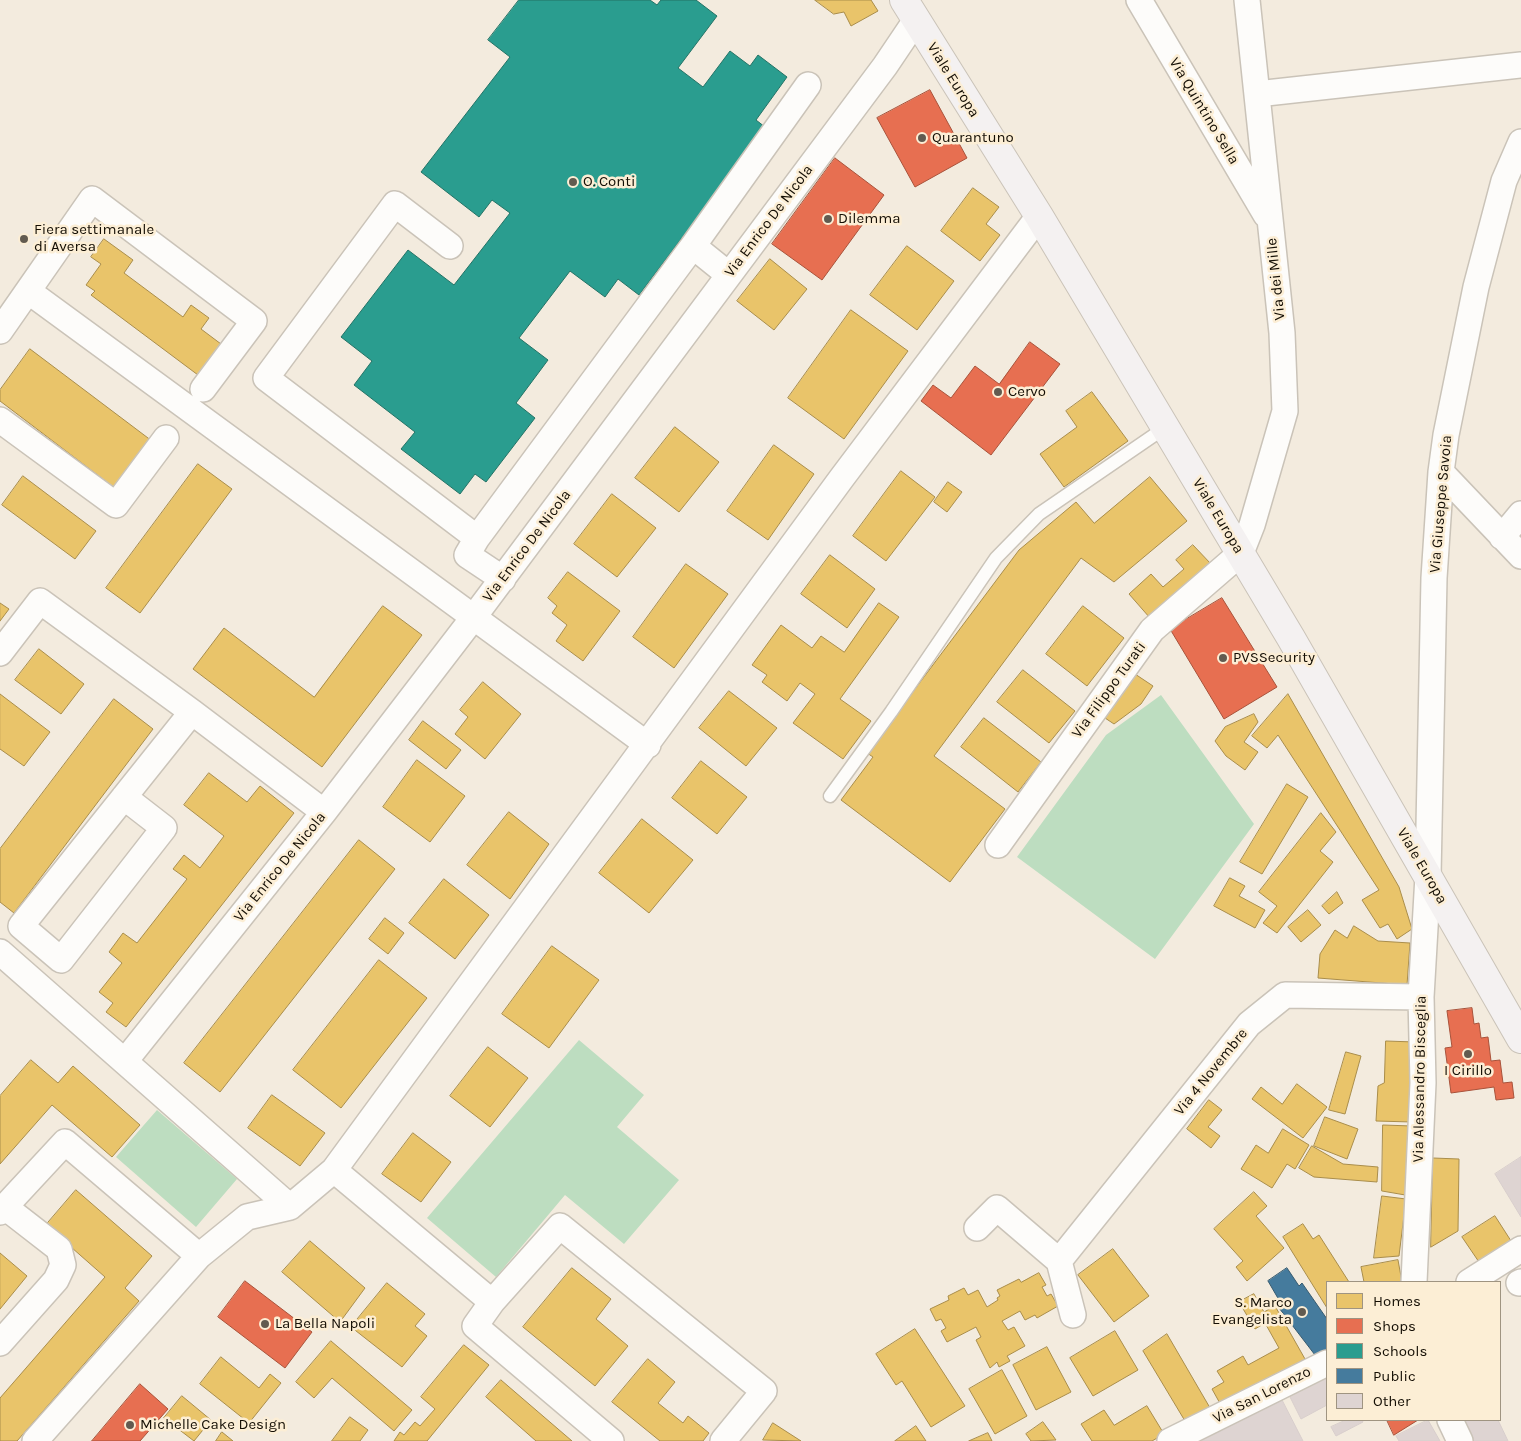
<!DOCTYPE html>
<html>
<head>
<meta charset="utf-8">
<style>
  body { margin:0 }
  #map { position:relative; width:1521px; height:1441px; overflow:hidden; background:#f3ebde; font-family:Karla,sans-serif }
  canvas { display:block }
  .legend { position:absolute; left:1326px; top:1281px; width:175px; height:140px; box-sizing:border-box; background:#fceed5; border:1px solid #9f9481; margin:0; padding:6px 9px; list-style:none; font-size:15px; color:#140e04 }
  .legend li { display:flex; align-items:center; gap:10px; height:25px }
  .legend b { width:25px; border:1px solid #9f9481 }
</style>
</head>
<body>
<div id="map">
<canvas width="1521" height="1441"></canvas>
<ul class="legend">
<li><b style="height:14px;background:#e9c46a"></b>Homes</li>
<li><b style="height:14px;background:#e76f51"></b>Shops</li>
<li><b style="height:14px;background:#2a9d8f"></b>Schools</li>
<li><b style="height:14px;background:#457b9d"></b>Public</li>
<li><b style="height:14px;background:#ded4d2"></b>Other</li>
</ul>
</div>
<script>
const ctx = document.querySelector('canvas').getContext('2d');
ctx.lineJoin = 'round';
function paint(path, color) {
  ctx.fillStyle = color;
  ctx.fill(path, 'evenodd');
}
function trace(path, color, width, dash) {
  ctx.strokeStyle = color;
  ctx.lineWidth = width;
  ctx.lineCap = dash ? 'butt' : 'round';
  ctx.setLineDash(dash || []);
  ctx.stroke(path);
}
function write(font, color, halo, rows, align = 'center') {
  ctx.font = font + ' Karla,sans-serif';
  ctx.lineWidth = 5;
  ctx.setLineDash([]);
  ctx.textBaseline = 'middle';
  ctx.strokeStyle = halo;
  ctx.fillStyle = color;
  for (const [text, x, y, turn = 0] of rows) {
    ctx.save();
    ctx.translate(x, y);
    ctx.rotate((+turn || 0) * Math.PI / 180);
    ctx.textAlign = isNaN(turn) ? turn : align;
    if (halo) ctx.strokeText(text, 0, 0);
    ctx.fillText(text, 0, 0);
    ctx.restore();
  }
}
paint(new Path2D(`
  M1161,695L1254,824L1155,959L1017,857L1106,735Z
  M579,1040L644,1095L617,1127L679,1180L624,1244L565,1195L496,1277L427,1218Z
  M157,1110L237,1179L196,1227L116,1157Z`), '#bdddc0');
const homes = new Path2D(`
  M815,0H871L878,11L851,26L844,12L834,14Z
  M973,188L999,207L986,224L1000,235L980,261L941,231Z
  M104,239L133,260L124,273L183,317L191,305L209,318L201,329L221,344L198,375L91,295L95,291L86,285L101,264L91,257Z
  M907,246L954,281L917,330L870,295Z
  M770,259L807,289L774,330L737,301Z
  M851,310L908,351L844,439L788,398Z
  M30,349L152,441L116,489L0,401V390Z
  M1092,392L1128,441L1064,487L1040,454L1077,427L1066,411Z
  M675,427L719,462L679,512L635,478Z
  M774,445L814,474L768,540L727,511Z
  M198,464L232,489L140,613L106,588Z
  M901,471L935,497L886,561L853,536Z
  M23,476L96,531L75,559L2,505Z
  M1150,477L1187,521L1114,582L1081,558L934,756L1005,809L950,882L841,800L873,757L867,753L1019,550L1076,502L1094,523Z
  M948,482L962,492L947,512L934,502Z
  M612,494L656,528L617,577L574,544Z
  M1193,545L1211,564L1150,618L1129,594L1151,574L1163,587L1184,569L1176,560Z
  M830,555L875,589L847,628L801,594Z
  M686,564L728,594L674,668L633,637Z
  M568,572L620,611L583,661L556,641L567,625L552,613L557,606L548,598Z
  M0,603L9,609L0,621Z
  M879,603L899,617L840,699L871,721L843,759L793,723L815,694L800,683L787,701L762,682L767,675L752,665L781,625L812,648L821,636L844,652Z
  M383,606L422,635L322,767L193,669L224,628L314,697Z
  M1083,606L1124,638L1087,686L1046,654Z
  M39,649L84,684L61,714L15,680Z
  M1023,670L1075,711L1049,743L997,702Z
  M1135,674L1153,686L1141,704L1114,724L1105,718Z
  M483,682L521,714L485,759L455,734L468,717L460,710Z
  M729,691L777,728L746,766L699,728Z
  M0,694L50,732L24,766L0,749Z
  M1288,694L1399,887L1412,929L1397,939L1388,924L1380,928L1362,900L1379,890L1278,735L1267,748L1252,736Z
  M114,699L153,729L14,913L0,902V849Z
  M1254,714L1258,722L1244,742L1258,752L1245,770L1226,756L1215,741L1225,727Z
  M984,718L1041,762L1018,792L961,747Z
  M423,721L461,750L446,769L409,740Z
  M417,760L465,796L430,842L383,807Z
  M701,761L747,797L717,834L672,798Z
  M209,773L247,802L260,786L294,813L126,1027L106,1012L113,1003L99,992L122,963L109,952L123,933L137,943L187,879L173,869L184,855L200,868L224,836L184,805Z
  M1287,784L1308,797L1262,874L1240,862Z
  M509,812L549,844L510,899L467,865Z
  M1321,813L1336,832L1320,851L1333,862L1277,933L1263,923L1277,906L1259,892Z
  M642,819L693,860L649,913L599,873Z
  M359,840L395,869L220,1092L184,1063Z
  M1230,878L1245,886L1239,896L1265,910L1255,928L1214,906Z
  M444,879L489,915L455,959L409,923Z
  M1337,892L1343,903L1329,914L1322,906Z
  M1308,910L1321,925L1301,942L1288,927Z
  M385,918L404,933L388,954L369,939Z
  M1354,926L1378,941L1410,943L1407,985L1318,978L1320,954L1335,930L1347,938Z
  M552,946L599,980L549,1048L502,1014Z
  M379,960L427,998L341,1108L293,1070Z
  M1386,1041L1415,1042L1412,1122L1376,1121L1378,1086L1384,1083Z
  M488,1047L528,1078L490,1127L450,1096Z
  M1346,1052L1361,1056L1345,1114L1329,1110Z
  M31,1060L58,1083L73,1066L140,1125L112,1157L52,1105L0,1164V1096Z
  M1297,1084L1327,1107L1303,1138L1252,1099L1261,1087L1282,1104Z
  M272,1095L325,1133L300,1166L248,1128Z
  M1209,1100L1222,1110L1208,1127L1220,1136L1211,1148L1187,1129Z
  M1325,1117L1358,1129L1347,1159L1314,1146Z
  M1383,1125L1412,1126L1411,1196L1382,1191Z
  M1283,1129L1309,1145L1295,1169L1287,1164L1272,1188L1241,1169L1256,1145L1268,1153Z
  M413,1133L451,1162L421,1202L382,1174Z
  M1312,1146L1343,1164L1378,1167L1377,1182L1314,1177L1299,1168Z
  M1433,1158L1459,1159L1458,1231L1431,1247Z
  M76,1190L152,1256L125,1288L139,1301L17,1441H0V1398L105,1277L46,1225Z
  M1254,1192L1267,1206L1256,1216L1284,1248L1247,1281L1236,1267L1243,1261L1214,1229Z
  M1382,1196L1406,1199L1399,1256L1374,1258Z
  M1495,1216L1513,1244L1481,1265L1462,1237Z
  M1303,1224L1313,1239L1319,1235L1349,1282H1327V1308L1283,1237Z
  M310,1241L365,1288L340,1322L282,1272Z
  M1113,1249L1149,1296L1114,1322L1078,1275Z
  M0,1253L27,1276L0,1309Z
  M1398,1260L1402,1282H1364L1361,1267Z
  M572,1268L611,1299L596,1319L628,1346L595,1386L523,1327Z
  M1039,1273L1046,1285L1042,1287L1047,1296L1051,1294L1058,1306L1037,1318L1035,1315L1025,1320L1020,1311L1002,1321L1008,1330L1014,1327L1025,1346L1007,1356L1010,1361L999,1367L997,1362L990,1368L976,1340L981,1337L976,1327L947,1342L941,1331L946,1328L941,1319L936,1321L930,1309L949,1300L948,1296L964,1288L968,1295L978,1290L987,1307L998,1300L997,1298L1000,1296L997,1290L1019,1279L1021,1282Z
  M387,1283L425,1314L415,1326L427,1336L402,1367L351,1327Z
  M1254,1294L1264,1312L1275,1306L1305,1359L1222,1407L1212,1389L1224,1382L1217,1371L1243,1356L1248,1365L1279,1348L1265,1323L1255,1329L1239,1302Z
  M915,1329L965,1406L931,1427L902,1381L896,1385L876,1354Z
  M1115,1331L1138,1370L1093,1396L1070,1358Z
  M1167,1334L1213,1413L1188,1426L1143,1351Z
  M331,1341L412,1410L394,1431L332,1378L314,1398L296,1382Z
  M464,1345L489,1365L427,1441H394L400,1432L404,1435L415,1422L420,1426L435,1409L421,1397Z
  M1047,1347L1071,1392L1036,1410L1013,1365Z
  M221,1357L259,1388L270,1374L281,1383L249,1423L200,1384Z
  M648,1359L675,1382L658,1403L683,1423L688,1416L709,1433L703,1441H660L612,1402Z
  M1002,1370L1027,1416L995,1434L969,1389Z
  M501,1380L572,1441H536L486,1397Z
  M182,1396L211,1420L194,1441L164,1418Z
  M1147,1406L1164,1434L1152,1441H1092L1081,1424L1104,1410L1114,1425Z
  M350,1417L368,1430L360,1441H332Z
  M1043,1422L1056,1440L1031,1441L1026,1434Z
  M773,1423L801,1441L763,1440Z
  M916,1426L926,1441H895Z
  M222,1432L233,1441H216Z
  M988,1433L992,1441H969Z`);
paint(homes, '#e9c46a');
trace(homes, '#a98d4b', 1);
const shops = new Path2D(`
  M930,90L967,158L915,187L877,118Z
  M835,158L884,195L822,280L772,244Z
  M1030,342L1060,364L991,455L921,401L933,385L951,398L975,366L999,384Z
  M1222,598L1277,687L1224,719L1170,629Z
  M1472,1008L1474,1024L1479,1023L1481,1038L1488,1037L1491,1061L1500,1060L1503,1083L1512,1082L1514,1098L1496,1100L1494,1087L1451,1093L1445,1048L1452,1047L1447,1011Z
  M245,1281L312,1332L285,1368L218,1317Z
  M140,1384L168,1409L140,1441H92Z
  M1387,1420H1418L1394,1435Z`);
paint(shops, '#e76f51');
trace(shops, '#a8523a', 1);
const schools = new Path2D(`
  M519,0H650L657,5L661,0H696L717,16L678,68L703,87L730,51L750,66L758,55L787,77L756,120L765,127L639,295L618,279L605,297L570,271L519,338L548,360L516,403L535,418L486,482L475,474L460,494L401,449L415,432L354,385L372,361L341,337L408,250L454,285L510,213L492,200L479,217L421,172L510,57L488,40Z`);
paint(schools, '#2a9d8f');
trace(schools, '#237265', 1);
const public = new Path2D(`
  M1287,1268L1299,1286L1302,1283L1327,1319V1349L1315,1355L1276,1304L1279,1300L1268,1281Z`);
paint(public, '#457b9d');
trace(public, '#365a6f', 1);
const building = new Path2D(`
  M1521,1157V1217L1495,1174Z
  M1327,1378V1405L1301,1419L1290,1397Z
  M1280,1396L1303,1441H1203L1201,1437Z
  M1346,1420H1362L1363,1422L1336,1436L1331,1427Z
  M1428,1420L1440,1441H1399L1396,1436Z
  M1464,1420H1498L1508,1441H1473Z`);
paint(building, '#ded4d2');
trace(building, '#d8cecc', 1);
const lane = new Path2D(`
  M830,796L891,712L996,558L1039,514L1166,427`);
const street = new Path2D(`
  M1139,0L1266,215
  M1257,94L1521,65
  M450,246L395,204L266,378L477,538L693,246L729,275
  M693,246L808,85
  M28,291L648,745
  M0,331L92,199L254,321L203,389
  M0,420L116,505L166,438
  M1441,472L1521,556
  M1502,537L1521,514
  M477,538L467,555L503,579
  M0,653L40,601L192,712L324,812
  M124,797L164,828L61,960L21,926L192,712
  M998,845L1152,630L1241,553L1252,525L1285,411L1282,333L1247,0
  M0,952L290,1207
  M125,1061L324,812L473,618L885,66L916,20
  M334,1170L492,1302
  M0,1212L65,1142L199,1256
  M977,1228L997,1208L1059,1261L1073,1315
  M1059,1261L1249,1024L1285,995L1421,997
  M1414,1282L1423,1083L1421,997L1428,876L1434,578L1441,472L1446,435L1476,287L1504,181L1521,142
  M1469,1282L1521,1249
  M1519,1283L1521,1282
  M0,1343L56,1280L63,1265L59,1249L5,1207
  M1450,1420L1460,1441
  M35,1441L199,1256L247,1217L290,1207L334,1170L841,479L1039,216
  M611,1441L475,1326L492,1302L560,1226L764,1391L723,1441
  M1170,1441L1327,1363`);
const secondary = new Path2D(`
  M904,0L1039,216L1291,638L1521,1039`);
trace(lane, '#cac3b8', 15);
trace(street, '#cac3b8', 28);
trace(secondary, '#cac3b8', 30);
trace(lane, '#fdfcfa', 12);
trace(street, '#fdfcfa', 25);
trace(secondary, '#f4f1f1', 28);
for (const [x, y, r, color] of [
  [922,138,5,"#625b50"],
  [573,182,5,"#625b50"],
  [828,219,5,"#625b50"],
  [24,239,5,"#625b50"],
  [998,392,5,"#625b50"],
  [1223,658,5,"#625b50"],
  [1468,1054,5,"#625b50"],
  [1302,1312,5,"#625b50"],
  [265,1324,5,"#625b50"],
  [130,1425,5,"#625b50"]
]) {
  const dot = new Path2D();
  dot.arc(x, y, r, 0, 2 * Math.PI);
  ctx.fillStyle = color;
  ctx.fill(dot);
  trace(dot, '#fceed5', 2);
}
write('15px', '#140e04', '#fceed5', [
  ["Viale Europa",953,80,58],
  ["Via Quintino Sella",1204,111,59],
  ["Via Enrico De Nicola",769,221,-53],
  ["Via dei Mille",1276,279,-96],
  ["Via Giuseppe Savoia",1441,504,-85],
  ["Viale Europa",1218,516,59],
  ["Via Enrico De Nicola",527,546,-53],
  ["Via Filippo Turati",1109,690,-54],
  ["Viale Europa",1422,866,60],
  ["Via Enrico De Nicola",280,867,-51],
  ["Via 4 Novembre",1211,1072,-51],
  ["Via Alessandro Bisceglia",1420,1079,-89],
  ["Via San Lorenzo",1262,1395,-27]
]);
write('15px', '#140e04', '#fceed5', [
  ["Quarantuno",932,138],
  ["O. Conti",583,182],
  ["Dilemma",838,219],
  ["Fiera settimanale",34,230],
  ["di Aversa",34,247],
  ["Cervo",1008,392],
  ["PVSSecurity",1233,658],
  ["I Cirillo",1468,1071,"center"],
  ["S. Marco",1292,1303,"right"],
  ["Evangelista",1292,1320,"right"],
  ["La Bella Napoli",275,1324],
  ["Michelle Cake Design",140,1425]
], 'left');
</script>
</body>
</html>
